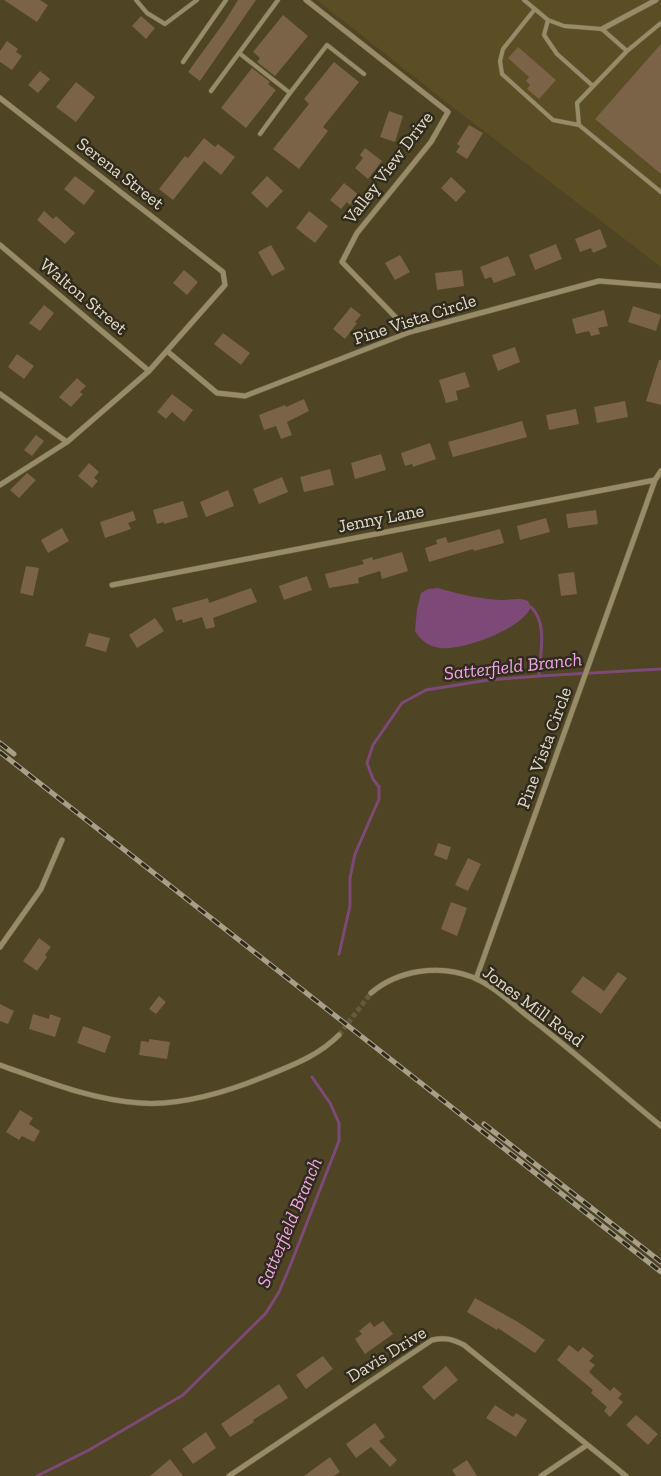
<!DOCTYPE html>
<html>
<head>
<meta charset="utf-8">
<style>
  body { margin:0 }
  canvas { display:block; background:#4f4423 }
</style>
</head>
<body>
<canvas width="661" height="1476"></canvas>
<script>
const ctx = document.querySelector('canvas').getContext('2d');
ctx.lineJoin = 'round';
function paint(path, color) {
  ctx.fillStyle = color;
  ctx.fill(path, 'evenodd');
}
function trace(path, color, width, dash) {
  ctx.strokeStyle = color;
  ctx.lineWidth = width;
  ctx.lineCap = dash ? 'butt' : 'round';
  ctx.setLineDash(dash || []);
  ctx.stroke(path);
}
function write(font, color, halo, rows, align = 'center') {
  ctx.font = font + ' "Zilla Slab",serif';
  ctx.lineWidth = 5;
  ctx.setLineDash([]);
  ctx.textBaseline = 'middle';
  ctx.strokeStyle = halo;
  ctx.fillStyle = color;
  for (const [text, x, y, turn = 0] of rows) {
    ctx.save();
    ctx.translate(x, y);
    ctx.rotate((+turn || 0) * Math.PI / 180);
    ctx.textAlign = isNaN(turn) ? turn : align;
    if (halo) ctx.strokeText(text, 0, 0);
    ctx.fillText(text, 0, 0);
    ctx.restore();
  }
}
paint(new Path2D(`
  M317,0H661V267L455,109Z`), '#5b4d24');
paint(new Path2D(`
  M438,588C458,594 480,599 501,600C511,600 519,597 528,601L531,607C522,629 462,651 440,648C428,646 421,641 415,631L417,609L421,593L428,589Z`), '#7d4977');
trace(new Path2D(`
  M531,607C548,623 540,654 539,676
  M339,954L350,906V878L355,854L379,799V787L373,779L367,763L373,745L402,703L426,690L488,680L539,676L661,669
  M37,1476L89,1450L183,1395L266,1313L279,1292L290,1266L339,1141V1123L330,1103L312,1077`), '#7d4977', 3);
paint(new Path2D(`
  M4,0H40L48,5L37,22Z
  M238,0H256L200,81L188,72L225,21Z
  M283,15L308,36L275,76L257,62L260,58L253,52Z
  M141,16L155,28L146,39L132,26Z
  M7,41L18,49L16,52L22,56L12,70L0,62V51Z
  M661,44V174L595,119Z
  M518,47L556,80L539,99L527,89L530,85L526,81L529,77L508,58Z
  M334,62L359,82L323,127L328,131L299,169L273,149L309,104L304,99Z
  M252,68L270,82L268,84L276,90L246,128L221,108Z
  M40,71L50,79L38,93L28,85Z
  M76,82L95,97L76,122L56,107Z
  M389,111L403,116L395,142L380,137Z
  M469,125L483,133L467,159L456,152L460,146L457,144Z
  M204,138L215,147L218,144L235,157L221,175L204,161L173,200L159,189L185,156L188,158Z
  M365,148L382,161L368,179L355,168L363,158L360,155Z
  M75,176L95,191L84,205L64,189Z
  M267,176L283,191L267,208L251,193Z
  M451,177L466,191L456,202L441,188Z
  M344,183L359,195L350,205L347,202L341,209L330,200Z
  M44,211L53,219L56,216L75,233L65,244L37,220Z
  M309,211L328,226L315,243L296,228Z
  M600,229L607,247L593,253L591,248L580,252L575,239Z
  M556,244L562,259L535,270L529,255Z
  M271,245L285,269L272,276L258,252Z
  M400,255L410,272L395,280L385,263Z
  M508,256L516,275L494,283L491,277L485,279L480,267Z
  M184,270L198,282L187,295L173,283Z
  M462,270L464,286L437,290L435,273Z
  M44,305L54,313L40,331L29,323Z
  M633,306L661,315L656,331L628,322Z
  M351,307L361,315L355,322L357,323L345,339L333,329Z
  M604,310L608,326L598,328L600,334L591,336L589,331L576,334L572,319Z
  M223,333L250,353L241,365L214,344Z
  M515,347L520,362L498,371L492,355Z
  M17,354L34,366L24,379L8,367Z
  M659,360H661V405L646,401Z
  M465,372L470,387L456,391L458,400L446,403L439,380Z
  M77,378L86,386L80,392L83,394L71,407L59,397Z
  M172,394L193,410L184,422L172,412L166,419L157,412Z
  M304,399L309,411L287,422L292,435L281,439L276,426L264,430L259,415L285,405L286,407Z
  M625,401L628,417L597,423L594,407Z
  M576,409L579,424L549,430L546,415Z
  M522,421L527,437L453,457L448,442Z
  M36,435L44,441L32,456L24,450Z
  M430,443L436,459L413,467L412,464L405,466L401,453Z
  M381,454L386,470L355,479L351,463Z
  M89,463L99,472L94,478L98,481L92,488L78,476Z
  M330,469L334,485L304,492L300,477Z
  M27,473L36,480L19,498L10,490Z
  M282,477L288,492L259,504L253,489Z
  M228,490L234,506L206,517L200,502Z
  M183,501L188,517L164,524V522L157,524L153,510Z
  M596,510L598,524L568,528L566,514Z
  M133,511L136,520L128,523L131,529L105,538L100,522Z
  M546,518L550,532L520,540L517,526Z
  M62,528L69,541L48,553L41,540Z
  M500,529L504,543L474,551L473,549L429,562L425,548L437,544L436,540L446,537L448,543Z
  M402,552L408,571L382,579L380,571L358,578L359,583L329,588L325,574L364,564L362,560L372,557L373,560Z
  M26,566L39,568L33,596L20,593Z
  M574,572L577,594L561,596L558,574Z
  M307,576L312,590L284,600L279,586Z
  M251,588L257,602L213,618L215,627L206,629L202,617L183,623L182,619L176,621L172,608L208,598L209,603Z
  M155,618L164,631L137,648L129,635Z
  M89,633L110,638L106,652L85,646Z
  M438,843L451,847L447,860L434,855Z
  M468,858L481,864L468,891L455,885Z
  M451,902L467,908L457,936L441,929Z
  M39,938L51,947L45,955L47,957L37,971L23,961Z
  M618,972L627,978L601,1014L571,992L583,976L604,991Z
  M159,996L166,1002L156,1014L149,1009Z
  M0,1004L14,1011L8,1024L0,1021Z
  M33,1014L49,1019L50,1014L61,1018L55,1037L29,1029Z
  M83,1026L111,1036L105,1053L77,1043Z
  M149,1039L170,1042L167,1059L139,1055L141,1041L149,1042Z
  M20,1110L33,1118L29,1124L40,1131L34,1142L22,1136L19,1140L6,1132Z
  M475,1298L518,1322L545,1340L535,1353L498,1328L497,1330L467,1312Z
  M383,1321L393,1334L365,1354L355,1339L362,1334L359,1331L370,1322L374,1327Z
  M569,1345L578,1352L583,1347L594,1356L589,1361L595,1365L589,1372L610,1391L614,1387L622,1394L618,1398L623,1402L610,1417L604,1411L607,1407L591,1393L593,1390L557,1360Z
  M323,1356L333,1369L306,1389L296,1375Z
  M446,1366L458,1380L434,1400L422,1387Z
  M279,1384L288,1398L253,1420L254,1422L230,1437L221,1424Z
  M495,1405L513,1417L516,1413L527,1420L516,1437L486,1418Z
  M636,1415L658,1434L648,1445L626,1425Z
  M375,1423L385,1437L379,1441L397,1460L390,1467L371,1447L356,1458L346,1444Z
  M206,1432L216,1448L193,1464L182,1449Z
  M330,1457L340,1472L334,1476H304Z
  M170,1459L183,1476H150Z
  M467,1460L477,1476H456L452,1470Z`), '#7a6347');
trace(new Path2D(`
  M339,1035L371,993`), '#655a3c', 5, [5, 2.5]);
const service = new Path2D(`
  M136,0L147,13L165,24L197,0
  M524,0L548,20L564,26L602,29L627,51L577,103L579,125L661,192
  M535,9L503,49L500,61L502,74L553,120L579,125
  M548,20L544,35L557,54L593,86
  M627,51L661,23
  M239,53L290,93L327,45L364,74
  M183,62L226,0
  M211,91L278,0
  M260,134L290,93`);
const minor = new Path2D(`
  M306,0L448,112L431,142L357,233L342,262L410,332
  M602,29L656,0
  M0,98L223,272L225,285L149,371L67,442L0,485
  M0,245L149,371
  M167,351L217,393L245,396L410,332L599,281L661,286
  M0,394L67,442
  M112,585L655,480
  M0,947L41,889L62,840
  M476,979L655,480L661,471
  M371,993C398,970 439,964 472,977C492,985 509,1001 525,1014C572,1050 616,1089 661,1126
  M0,1065C45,1081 92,1100 140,1103C182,1106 227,1092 266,1076C293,1065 318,1056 339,1035
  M229,1476L432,1340C445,1337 452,1339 464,1345L626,1476
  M541,1476L587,1445`);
trace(service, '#6c6245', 5);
trace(minor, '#6c6245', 6);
trace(service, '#978b68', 4);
trace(minor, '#978b68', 5);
const rail = new Path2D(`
  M0,743L14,754
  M0,752L661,1272
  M484,1124L661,1262`);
trace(rail, '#a89f88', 5);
trace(rail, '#302b1c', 3, [9]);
write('18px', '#e0d9c7', '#302b1c', [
  ["Valley View Drive",389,168,-53],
  ["Serena Street",120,174,38],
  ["Walton Street",83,297,40],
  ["Pine Vista Circle",415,320,-18],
  ["Jenny Lane",381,519,-11],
  ["Pine Vista Circle",545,748,-70],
  ["Jones Mill Road",533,1007,37],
  ["Davis Drive",387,1355,-32]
]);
write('italic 19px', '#f1a4e7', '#302b1c', [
  ["Satterfield Branch",513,667,-6],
  ["Satterfield Branch",290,1223,-67]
]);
</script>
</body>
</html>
